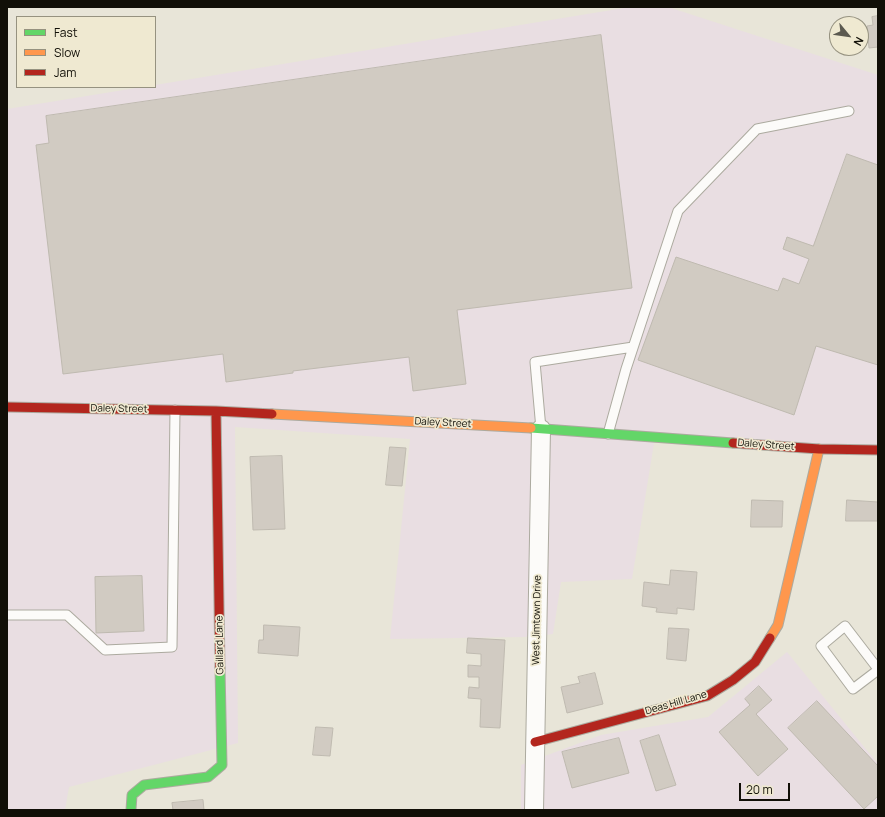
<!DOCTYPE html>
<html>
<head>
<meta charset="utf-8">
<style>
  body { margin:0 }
  #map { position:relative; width:885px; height:817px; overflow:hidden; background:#e8e5d8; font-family:Manrope,sans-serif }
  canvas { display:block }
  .frame { position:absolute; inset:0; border:8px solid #110f07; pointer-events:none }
  .legend { position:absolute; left:16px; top:16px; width:140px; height:72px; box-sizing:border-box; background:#efe9d1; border:1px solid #969280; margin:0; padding:5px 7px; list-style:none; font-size:12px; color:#110f07 }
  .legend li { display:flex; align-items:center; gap:8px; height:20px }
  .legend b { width:20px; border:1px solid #969280 }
  .north { position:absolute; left:829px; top:16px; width:40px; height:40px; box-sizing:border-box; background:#efe9d1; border:1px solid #969280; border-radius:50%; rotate:119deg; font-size:11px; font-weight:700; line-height:16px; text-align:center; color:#110f07 }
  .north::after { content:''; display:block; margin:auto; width:14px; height:18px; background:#5c5a50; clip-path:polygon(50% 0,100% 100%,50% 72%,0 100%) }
  .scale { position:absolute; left:739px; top:783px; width:51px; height:18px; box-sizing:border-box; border:2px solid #110f07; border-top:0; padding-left:5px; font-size:12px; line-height:14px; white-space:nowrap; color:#110f07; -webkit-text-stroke:3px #efe9d1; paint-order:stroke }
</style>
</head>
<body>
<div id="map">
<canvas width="885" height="817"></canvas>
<div class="frame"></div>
<ul class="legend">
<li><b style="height:5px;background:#63d668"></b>Fast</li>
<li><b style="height:5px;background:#ff974d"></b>Slow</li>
<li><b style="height:5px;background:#b3261e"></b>Jam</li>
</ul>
<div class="north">N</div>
<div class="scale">20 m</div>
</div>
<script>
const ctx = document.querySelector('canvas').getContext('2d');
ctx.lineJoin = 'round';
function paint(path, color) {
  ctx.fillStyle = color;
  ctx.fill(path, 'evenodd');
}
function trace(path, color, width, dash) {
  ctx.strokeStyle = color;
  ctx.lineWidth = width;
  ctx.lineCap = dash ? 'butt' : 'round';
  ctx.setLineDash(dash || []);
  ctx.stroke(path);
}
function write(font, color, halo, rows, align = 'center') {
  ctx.font = font + ' Manrope,sans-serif';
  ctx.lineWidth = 3.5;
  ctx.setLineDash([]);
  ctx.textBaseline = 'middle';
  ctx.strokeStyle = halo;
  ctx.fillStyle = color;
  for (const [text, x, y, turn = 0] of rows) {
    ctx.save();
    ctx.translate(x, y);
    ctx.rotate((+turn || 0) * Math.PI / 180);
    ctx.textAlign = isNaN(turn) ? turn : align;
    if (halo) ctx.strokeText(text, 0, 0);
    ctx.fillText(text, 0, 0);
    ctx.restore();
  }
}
paint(new Path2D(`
  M630,7H668L878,75V448L655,437L632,579L561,582L553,634L524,637L390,639L410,439L235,427L238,743L69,787L65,810H7V109L142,87H155V85Z
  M787,652L878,764V810H521V765L601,735L708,717Z`), '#e9dee2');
const building = new Path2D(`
  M878,16V47L869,48L867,26L873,25L872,17Z
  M601,35L632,288L457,310L466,384L413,391L409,357L293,371V373L226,382L223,354L63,374L36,145L49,143L46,116Z
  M847,154L878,165V365L816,346L794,415L638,360L676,257L778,291L783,278L799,284L809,259L783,249L787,237L813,246Z
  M390,447L406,448L402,486L386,485Z
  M282,456L285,529L253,530L250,457Z
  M752,500L783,501L782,527H751Z
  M847,500L878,502V521H846Z
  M671,570L697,572L694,610L677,608V614L656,612L657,608L642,606L644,582L669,585Z
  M142,576L144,631L96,633L95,577Z
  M264,625L300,627L298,656L258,653L259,640H263Z
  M669,628L689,629L686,661L667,659Z
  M468,638L505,640L500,728L480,727L481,699L468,698L469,687L479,688V677H468V665L481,666V654L467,653Z
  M595,673L603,704L567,713L561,687L580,683L578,677Z
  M759,686L772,700L756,714L788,749L758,776L719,732L750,705L745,699Z
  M817,701L878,766V796L864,809L788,728Z
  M316,727L333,728L330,756L313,755Z
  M659,735L676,785L656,791L640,741Z
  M619,738L629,773L572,788L562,752Z
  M203,800L204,810H173L172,803Z`);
paint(building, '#d1cbc2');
trace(building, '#bfbab0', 1);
const lane = new Path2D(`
  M541,429L535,362L633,347
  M608,434L626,369L678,211L757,129L849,111
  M7,615H67L105,650L172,647L175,410
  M878,669L845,626L821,646L853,689L878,670`);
const street = new Path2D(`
  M534,810L541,429`);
const fast = new Path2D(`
  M531,428L733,443
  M131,810L132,795L144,785L208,777L222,765L220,668`);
const slow = new Path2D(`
  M272,414L531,428
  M770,638L778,625L819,449`);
const jam = new Path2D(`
  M7,407L216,411L272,414
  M216,411L220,668
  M733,443L819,449L878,450
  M535,742L707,696L733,680L755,662L770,638`);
trace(lane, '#acaa9f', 11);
trace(street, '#acaa9f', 20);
trace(fast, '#acaa9f', 11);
trace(slow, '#acaa9f', 11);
trace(jam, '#acaa9f', 11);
trace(lane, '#fcfbf9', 9);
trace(street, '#fcfbf9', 18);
trace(fast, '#63d668', 9);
trace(slow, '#ff974d', 9);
trace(jam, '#b3261e', 9);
write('10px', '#110f07', '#efe9d1', [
  ["Daley Street",119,409,1],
  ["Daley Street",443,423,3],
  ["Daley Street",766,445,4],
  ["West Jimtown Drive",537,620,-89],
  ["Gaillard Lane",220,645,-91],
  ["Deas Hill Lane",676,703,-16]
]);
</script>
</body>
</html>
